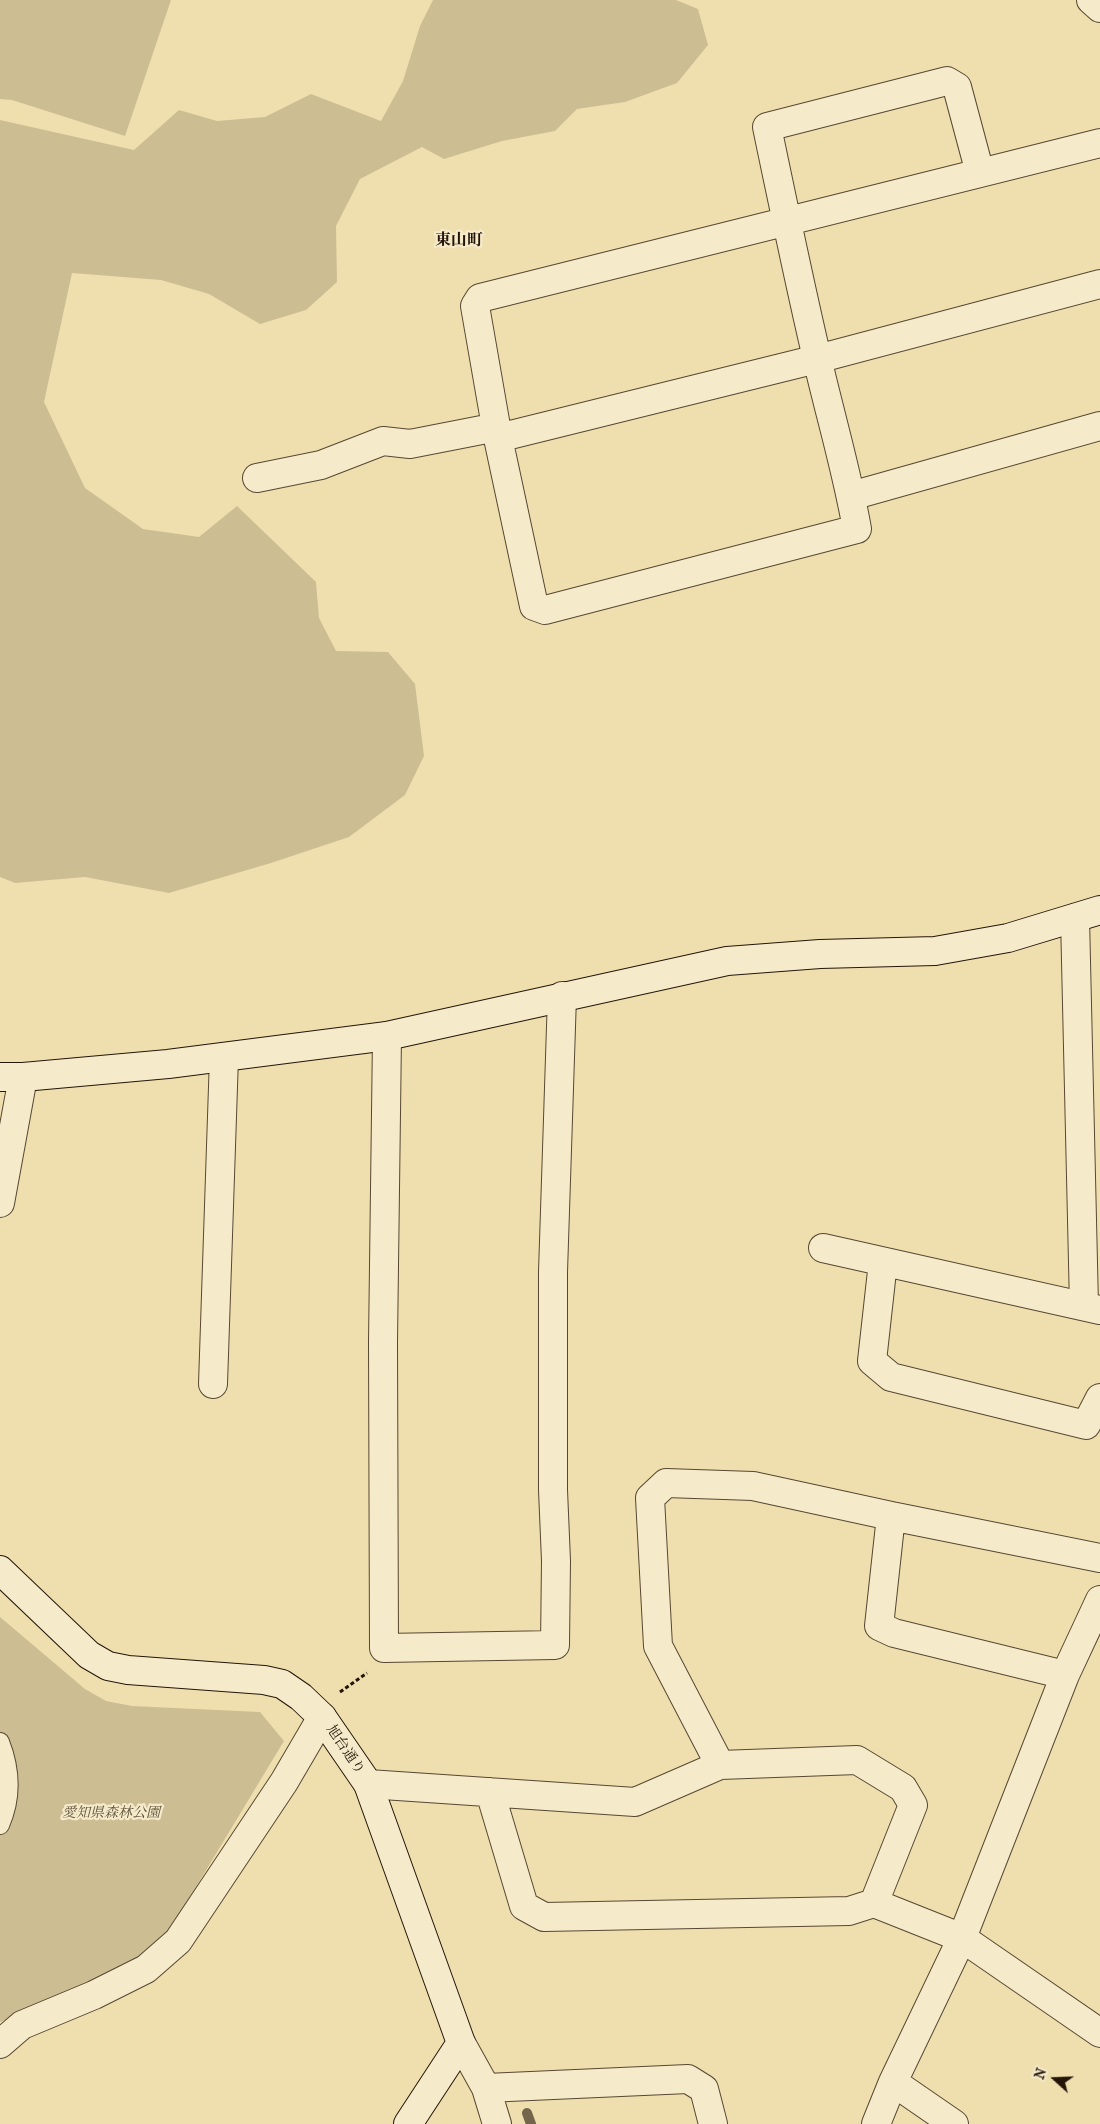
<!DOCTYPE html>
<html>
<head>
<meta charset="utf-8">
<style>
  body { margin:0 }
  #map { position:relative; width:1100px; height:2124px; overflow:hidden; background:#f0dfae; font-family:"IM FELL French Canon",serif }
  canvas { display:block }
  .north { position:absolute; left:1030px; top:2054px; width:50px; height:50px; -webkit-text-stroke:4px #f5eaca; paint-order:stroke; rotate:290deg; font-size:14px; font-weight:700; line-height:20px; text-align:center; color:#231609 }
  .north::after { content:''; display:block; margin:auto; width:18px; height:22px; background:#231609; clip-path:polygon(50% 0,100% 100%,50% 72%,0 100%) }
</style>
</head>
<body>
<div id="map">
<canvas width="1100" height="2124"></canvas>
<div class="north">N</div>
</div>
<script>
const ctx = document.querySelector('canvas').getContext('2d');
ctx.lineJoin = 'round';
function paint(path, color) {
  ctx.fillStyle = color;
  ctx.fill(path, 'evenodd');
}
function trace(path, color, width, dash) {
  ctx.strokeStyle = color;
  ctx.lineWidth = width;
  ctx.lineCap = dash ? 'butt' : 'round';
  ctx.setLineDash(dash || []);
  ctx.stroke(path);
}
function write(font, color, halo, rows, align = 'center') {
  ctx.font = font + ' "IM FELL French Canon","Noto Serif JP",serif';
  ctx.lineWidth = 4.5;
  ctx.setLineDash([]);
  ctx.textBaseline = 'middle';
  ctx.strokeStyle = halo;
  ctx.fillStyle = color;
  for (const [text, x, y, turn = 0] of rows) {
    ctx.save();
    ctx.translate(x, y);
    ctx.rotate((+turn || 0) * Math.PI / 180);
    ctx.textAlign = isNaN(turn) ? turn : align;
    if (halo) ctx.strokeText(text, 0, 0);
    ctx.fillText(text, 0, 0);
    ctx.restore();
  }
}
paint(new Path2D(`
  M0,0H171L125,136L12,100L0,99Z
  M433,0H676L698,9L708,45L677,83L625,102L577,109L555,131L502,141L444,159L422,147L360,179L336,226L337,282L306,310L260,324L209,294L161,280L72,273L44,402L85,488L143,529L199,537L237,506L316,582L319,618L336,651L388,652L415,684L424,756L405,795L349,837L271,863L169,893L85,877L15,883L0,877V120L134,150L179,110L217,121L265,117L311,94L381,121L403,81L420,26Z
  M0,1617L85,1689L106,1701L132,1706L260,1712L284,1741L144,1973L0,2022Z`), '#cdbd92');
trace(new Path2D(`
  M527,2113L531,2124`), '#74664a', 10);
const lane = new Path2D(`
  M0,1742C11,1770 12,1798 0,1825`);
const street = new Path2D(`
  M1091,0L1100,8
  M980,173L957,87L947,81L767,127C783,204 799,281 817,358C830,415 847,471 857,529L545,610L534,606L498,438L475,306L480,298L1100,143
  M498,438L817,359L1100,284
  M257,478L321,465L383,441L410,444L497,427
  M851,496L1100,426
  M1075,918L1084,1306
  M387,1036L383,1342L384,1648L555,1645L556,1561L553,1490V1272L562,996
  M0,1203L23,1077
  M823,1248L1100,1310
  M883,1262L872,1361L891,1377L1086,1425L1100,1398
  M213,1384L224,1057
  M891,1516L879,1626L894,1633L1065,1675
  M720,1765L658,1646L650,1498L666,1483L753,1486L891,1516L1100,1558
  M368,1784L635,1802L720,1765L857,1760L903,1788L913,1805L874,1903L849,1911L544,1917L524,1906L490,1792
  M874,1903L962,1938L1100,2033
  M461,2043L486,2088L497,2124
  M0,2044L22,2025L94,1995L146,1969L178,1941L284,1782L322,1717
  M893,2082L954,2124
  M486,2088L688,2079L704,2089L713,2124
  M876,2124L893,2082L962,1938L1065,1675L1100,1600`);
const secondary = new Path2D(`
  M0,1077H23L168,1064L387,1036L727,961L820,954L935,951L1008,938L1100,910
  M0,1570L89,1655L108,1666L128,1670L264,1680L282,1684L301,1697L322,1717L368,1784L461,2043L408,2124`);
trace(lane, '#564832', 20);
trace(street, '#564832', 30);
trace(secondary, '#231609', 30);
trace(new Path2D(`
  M340,1692L367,1673`), '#231609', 3, [4, 2.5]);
trace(lane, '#f5eaca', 18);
trace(street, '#f5eaca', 28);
trace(secondary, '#f5eaca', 28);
write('14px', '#231609', '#f5eaca', [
  ["旭台通り",345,1750,56]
]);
write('italic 14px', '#5e5039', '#f5eaca', [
  ["愛知県森林公園",111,1814]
]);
write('bold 16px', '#231609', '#f5eaca', [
  ["東山町",459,241]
]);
</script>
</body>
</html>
